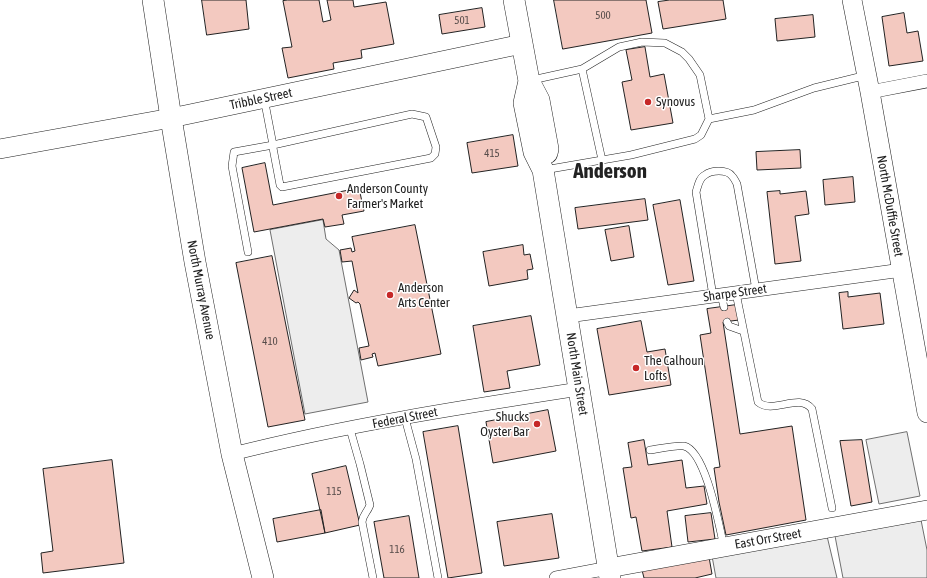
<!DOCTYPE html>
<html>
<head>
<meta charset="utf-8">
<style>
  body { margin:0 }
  canvas { display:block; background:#fff }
</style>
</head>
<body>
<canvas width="927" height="578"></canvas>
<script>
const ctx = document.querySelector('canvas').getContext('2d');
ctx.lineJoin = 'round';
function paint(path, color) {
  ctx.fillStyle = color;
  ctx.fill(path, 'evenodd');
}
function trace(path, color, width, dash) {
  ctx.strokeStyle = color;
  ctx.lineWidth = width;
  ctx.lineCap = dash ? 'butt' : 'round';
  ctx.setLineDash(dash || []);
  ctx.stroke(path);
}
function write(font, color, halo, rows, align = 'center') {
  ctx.font = font + ' "Asap Condensed",sans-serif';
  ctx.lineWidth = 3;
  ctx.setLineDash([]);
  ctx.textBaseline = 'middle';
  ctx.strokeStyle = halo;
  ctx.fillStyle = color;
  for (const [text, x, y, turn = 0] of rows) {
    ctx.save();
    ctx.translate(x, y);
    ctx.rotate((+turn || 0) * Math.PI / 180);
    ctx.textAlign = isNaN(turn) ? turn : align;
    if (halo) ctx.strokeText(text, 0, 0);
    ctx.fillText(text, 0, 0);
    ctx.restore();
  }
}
const parking = new Path2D(`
  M323,220L326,239L339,250L368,402L305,414L270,230Z
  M907,432L920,496L879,504L866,440Z
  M921,520L927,550V578H843L835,536Z
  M827,536L837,578H716L712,556Z`);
paint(parking, '#ededed');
trace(parking, '#6f6f6f', 1);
const building = new Path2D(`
  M202,0H246L249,29L207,35Z
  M288,0H319L323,22L331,20L327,0H353L354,7L386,2L394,44L361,50L362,58L333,63L334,69L288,78L282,48L292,47L283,1Z
  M554,0H646L652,33L563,49Z
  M670,0H723L726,19L663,29L658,2Z
  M482,8L485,27L442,34L439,15Z
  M904,13L907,33L918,31L923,61L889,66L882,17Z
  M813,15L815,37L777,41L775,19Z
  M645,47L650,77L664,74L673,123L631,130L622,82L632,80L626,50Z
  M513,135L518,166L472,173L467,143Z
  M800,150L801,168L757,170L756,152Z
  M265,163L273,205L359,188L364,211L342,215L344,224L325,227L323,219L254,232L242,168Z
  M853,177L855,202L825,205L823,180Z
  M780,191V194L806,191L809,214L795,216L801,261L775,264L767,192Z
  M645,199L648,220L578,229L575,208Z
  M680,200L694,281L668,285L653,205Z
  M415,225L441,354L378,366L375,353L372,354L373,357L361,360L359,348L369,346L360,304L358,302L356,303L349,298L354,290L358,293L352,261L342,262L340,250L351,248L352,252L355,251L352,237Z
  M629,226L634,257L611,261L605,230Z
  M523,245L524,255L530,254L533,269L527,270L528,279L489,286L483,252Z
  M272,256L305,420L268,427L236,263Z
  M848,292V297L880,293L884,324L843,329L839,293Z
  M736,305L739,320L723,322L740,434L792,426L806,520L726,535L719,502L714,468L720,467L700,335L711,333L707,309Z
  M531,316L540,365L507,371L510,388L484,392L473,326Z
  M641,321L647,352L665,349L671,385L609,395L597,329Z
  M548,410L556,451L493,463L486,422Z
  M458,426L482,573L448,578L423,432Z
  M644,440L648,465L682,460L686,488L704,486L707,504L667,511L672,547L642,551L636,517L631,518L623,468L632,467L628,443Z
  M862,440L872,502L851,506L840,441Z
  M112,460L124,563L43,573L41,553L53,551L43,469Z
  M346,466L360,525L325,533L312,474Z
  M321,510L325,533L277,542L273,519Z
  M711,513L715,539L688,542L685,516Z
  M552,514L559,558L504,566L497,522Z
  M409,516L419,578H384L374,522Z
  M709,557L712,574L695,578H644L642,570Z`);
paint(building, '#f3c9c0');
trace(building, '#222', 1);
const lane = new Path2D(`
  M532,80L582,69
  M602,160L582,69L619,47L642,42L665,43L682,52L689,59L700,75L709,119
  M544,170L631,155L695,139L701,135L709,119L754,110L814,88L867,75
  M248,252L232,166L234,152L273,145L412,114L426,117L436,147L435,154L431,158L282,187L280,185L273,148V145L264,98
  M736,293L758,402C773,415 799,392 812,409L832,508
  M721,295L724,307
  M713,296L696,192C698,186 699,178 705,175C711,170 727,169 732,176C734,178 736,182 737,184L756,290
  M727,322L729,326L743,331
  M405,418L416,459L438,578
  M350,429L360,464L370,505C367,513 363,514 362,522L373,578
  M650,450C657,449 678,445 684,446C706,451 719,526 724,547`);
const street = new Path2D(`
  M870,92L927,81
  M568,316L902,270
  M232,454C346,425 463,407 579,389
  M556,578L609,568`);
const secondary = new Path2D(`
  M852,0L870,92L927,413
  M0,149L171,118L522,44
  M609,568L927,510`);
const primary = new Path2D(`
  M153,0L171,118L195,262L232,454L263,578
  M514,0L529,81L539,100L548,149L547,153
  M529,81L524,103L534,152L543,170L610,578`);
trace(lane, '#222', 8);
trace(street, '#222', 14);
trace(secondary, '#222', 20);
trace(primary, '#222', 22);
trace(lane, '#fff', 7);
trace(street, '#fff', 13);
trace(secondary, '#fff', 19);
trace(primary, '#fff', 21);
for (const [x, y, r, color] of [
  [648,102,4,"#c62828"],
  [339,196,4,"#c62828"],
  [390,295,4,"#c62828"],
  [636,368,4,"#c62828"],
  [537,424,4,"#c62828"]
]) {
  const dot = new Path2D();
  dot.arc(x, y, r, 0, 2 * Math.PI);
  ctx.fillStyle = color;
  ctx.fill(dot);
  trace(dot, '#fff', 1.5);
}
write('11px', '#564c4a', null, [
  ["500",603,16],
  ["501",462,21],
  ["415",492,154],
  ["410",270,342],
  ["115",334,492],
  ["116",397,550]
]);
write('13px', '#222', '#fff', [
  ["Tribble Street",261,99,-12],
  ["North McDuffie Street",890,206,80],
  ["North Murray Avenue",201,290,79],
  ["Sharpe Street",735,293,-8],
  ["North Main Street",577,374,81],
  ["Federal Street",405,418,-11],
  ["East Orr Street",768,539,-10]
]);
write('13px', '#222', '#fff', [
  ["Synovus",656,102],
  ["Anderson County",347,189],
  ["Farmer's Market",347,204],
  ["Anderson",398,288],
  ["Arts Center",398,303],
  ["The Calhoun",644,361],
  ["Lofts",644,376],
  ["Shucks",529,417,"right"],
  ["Oyster Bar",529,432,"right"]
], 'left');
write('bold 21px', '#222', '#fff', [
  ["Anderson",610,171]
]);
</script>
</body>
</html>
